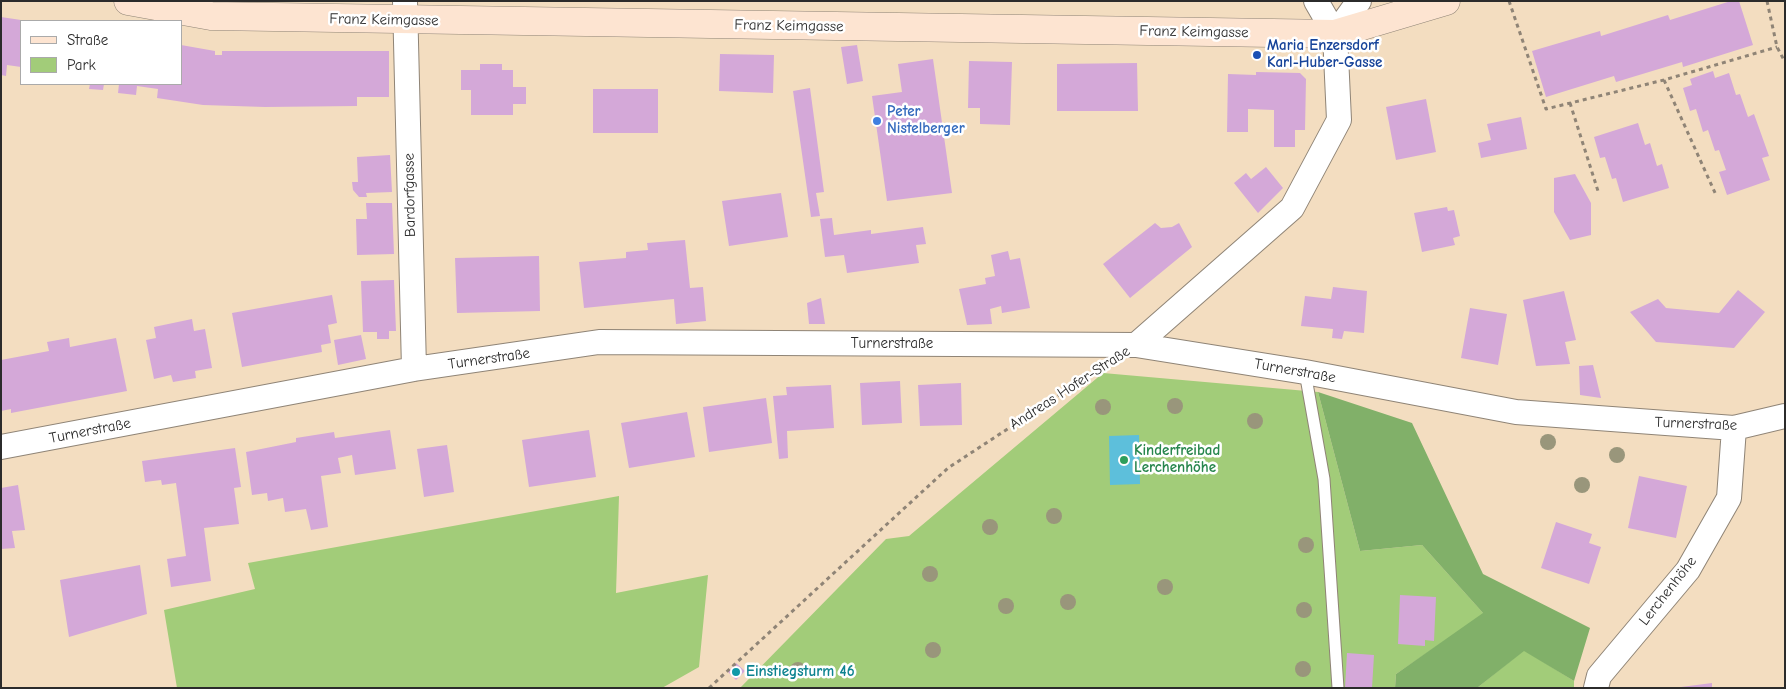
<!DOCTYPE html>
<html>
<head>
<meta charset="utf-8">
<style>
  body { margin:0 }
  #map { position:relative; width:1786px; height:689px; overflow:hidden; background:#f3ddc0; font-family:"Comic Neue",sans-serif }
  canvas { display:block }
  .frame { position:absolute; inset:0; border:2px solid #2b2b2b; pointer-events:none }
  .legend { position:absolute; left:20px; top:20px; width:162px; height:65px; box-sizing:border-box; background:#fff; border:1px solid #aaa; margin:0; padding:6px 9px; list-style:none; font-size:15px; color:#2b2b2b }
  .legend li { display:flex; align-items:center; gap:10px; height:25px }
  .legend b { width:25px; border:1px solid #aaa }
</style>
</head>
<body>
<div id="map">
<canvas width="1786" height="689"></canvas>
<div class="frame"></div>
<ul class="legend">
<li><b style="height:6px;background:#fde4d1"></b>Straße</li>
<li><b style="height:14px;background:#a2cc79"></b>Park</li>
</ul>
</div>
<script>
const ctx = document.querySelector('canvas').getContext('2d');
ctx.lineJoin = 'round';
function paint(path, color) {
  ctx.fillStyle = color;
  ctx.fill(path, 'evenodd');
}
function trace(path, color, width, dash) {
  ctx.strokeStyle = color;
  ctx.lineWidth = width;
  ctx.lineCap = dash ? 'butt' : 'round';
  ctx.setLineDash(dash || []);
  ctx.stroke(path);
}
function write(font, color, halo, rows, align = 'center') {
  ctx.font = font + ' "Comic Neue",sans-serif';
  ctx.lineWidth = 5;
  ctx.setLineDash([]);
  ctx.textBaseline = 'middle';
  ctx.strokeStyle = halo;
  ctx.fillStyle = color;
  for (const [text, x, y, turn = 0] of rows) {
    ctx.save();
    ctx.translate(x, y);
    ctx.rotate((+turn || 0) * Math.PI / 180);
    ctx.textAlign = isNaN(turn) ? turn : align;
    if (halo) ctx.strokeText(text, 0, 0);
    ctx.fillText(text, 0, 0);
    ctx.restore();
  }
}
paint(new Path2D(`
  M1103,373L1318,392L1360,551L1422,545L1484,614L1396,674L1395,688H740L886,539L909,536Z
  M619,496L616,593L708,575L699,667L662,688H177L164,610L255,589L248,563Z
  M1524,650L1574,681V688H1477Z`), '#a2cc79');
paint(new Path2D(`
  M1318,392L1412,423L1483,574L1590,628L1574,681L1524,651L1477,688H1395L1396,674L1483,613L1422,545L1360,551Z`), '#81b069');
paint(new Path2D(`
  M1139,435L1140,484L1110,485L1109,436Z`), '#5dbfdb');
paint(new Path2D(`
  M1731,1H1739L1753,45L1683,67L1682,62L1616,82L1614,76L1546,97L1532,51L1600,31L1601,36L1668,15L1670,20Z
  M1,17L21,20V67L7,65L6,76L1,75Z
  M181,45L215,51V55H222V51H389V97H357V106L265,107L203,105L157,98L158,89L137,86L136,95L118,93L119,84H181Z
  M857,45L863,81L847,84L841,47Z
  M720,54L774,55L773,93L719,91Z
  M933,59L952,193L887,201L872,96L902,92L898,64Z
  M969,61L1012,62L1010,125L980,124V108H968Z
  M1137,63L1138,111H1057V64Z
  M480,64H502V70H513V87H526V104H513V115H471V90H461V70H480Z
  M1713,71L1715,78L1729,73L1736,95L1740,94L1748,117L1754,114L1769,156L1762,158L1770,180L1727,195L1719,172L1726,170L1719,150L1715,151L1708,130L1703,132L1696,109L1690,111L1683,88L1692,85L1690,79Z
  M1256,72L1300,73L1306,79L1305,130H1295V147H1274V110L1248,109V132H1227L1228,74L1256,75Z
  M90,84H104L103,90L89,89Z
  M810,88L824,192L816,193L820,216L811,217L793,91Z
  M593,89H658V133H593Z
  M1426,99L1436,152L1396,160L1386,107Z
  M1521,117L1527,149L1481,158L1478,143L1491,140L1487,124Z
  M1638,123L1645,145L1650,143L1657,166L1662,164L1669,188L1623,202L1616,178L1612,179L1605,157L1600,158L1594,137Z
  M390,155L392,192L366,193L367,197H359L353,190L352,182H358L357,157Z
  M1266,167L1283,188L1258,213L1234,183L1246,173L1251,179Z
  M1575,174L1591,203V235L1570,240L1554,212V178Z
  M781,193L788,237L729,246L722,201Z
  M366,203H392L394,254L357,255L356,219H367Z
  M1447,207L1448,211L1454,210L1460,236L1453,238L1455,245L1422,252L1414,213Z
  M832,218L834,235L871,230V234L923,227L926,244L916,245L919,263L847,273L844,255L825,257L820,219Z
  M1155,223L1161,228L1172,227L1179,223L1192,247L1130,298L1103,264Z
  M685,240L690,288L703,287L706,321L676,324L674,299L584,308L579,262L626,258V252L648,250L647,243Z
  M1008,251L1010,260L1020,258L1030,308L1002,313L1001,306L990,309L992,324L967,325L959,289L986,284L985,278L995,276L991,255Z
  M539,256L540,311L457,313L455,258Z
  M394,280L396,331H389V339H377V332H363L361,281Z
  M1333,287L1367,291L1364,333L1344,331L1342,339L1332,338L1333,329L1301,326L1305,296L1331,299Z
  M1738,290L1765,312L1734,348L1656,342L1630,312L1658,299L1666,308L1719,313Z
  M1564,291L1576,340L1565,342L1570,364L1536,366L1523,300Z
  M332,295L337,323L328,325L331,343L321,345L322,352L242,367L232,313Z
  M821,298L825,324H809L807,303Z
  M1470,308L1507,314L1498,365L1461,358Z
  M192,319L194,331L205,329L212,368L195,371L196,378L173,382L171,375L154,379L146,340L156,338L154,327Z
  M361,335L366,359L338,365L334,340Z
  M69,338L70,347L116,338L127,391L11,413V409L1,411V360L49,351L47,342Z
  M1593,365L1601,398L1580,395L1579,366Z
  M900,381L902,423L862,425L860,383Z
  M961,383L962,425L920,426L918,385Z
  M831,385L834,428L787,431L788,458L779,459L773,396L787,395L786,387Z
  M766,398L772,443L709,452L703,407Z
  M687,412L695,457L629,468L621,423Z
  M390,430L396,469L355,475L352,455L338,458L341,473L321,476L328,527L311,530L306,509L285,512L283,498L268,501L267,493L252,495L246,452L296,442V438L334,432L335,438Z
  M589,430L596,477L529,487L522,440Z
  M447,445L454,492L424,497L417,449Z
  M235,448L241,487L234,488L239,524L204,528L211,581L171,587L167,559L186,556L176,483L162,485L161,480L145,482L142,461Z
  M1639,476L1687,486L1676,538L1628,528Z
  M18,485L25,530L12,531L15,548L1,549V488Z
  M1556,522L1592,534L1589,543L1601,547L1589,584L1541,568Z
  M140,565L147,614L69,637L60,580Z
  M1400,595L1436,597L1434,641L1425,640V646L1398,644Z
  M1347,653L1374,655L1372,688H1345Z
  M736,663L745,671L736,680L728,672Z
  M1712,683V688H1681V687Z`), '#d4a8d8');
const lane = new Path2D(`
  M1305,372L1324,479L1338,688`);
const street = new Path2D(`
  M405,1L414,369
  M1335,34L1359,1
  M1136,345L1292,208L1339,120L1335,34L1316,1
  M1,447L414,369L599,342L1136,345L1305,372L1516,412L1734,428L1785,416
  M1596,688L1599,676L1688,570L1729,498L1734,428`);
const secondary = new Path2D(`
  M128,1L211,16L1335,34L1446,1`);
trace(lane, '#8f8476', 13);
trace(street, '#8f8476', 26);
trace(secondary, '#8f8476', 29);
trace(new Path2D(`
  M1509,1L1546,109L1664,80L1777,47
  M1767,1L1777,47L1785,62
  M1664,80L1716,195
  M1570,103L1598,191
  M709,688L948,468L1096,371`), '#8f8476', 3, [4, 4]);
trace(lane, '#fff', 11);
trace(street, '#fff', 24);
trace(secondary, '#fde4d1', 28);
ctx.fillStyle = '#99967b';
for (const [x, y] of [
  [1175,406],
  [1103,407],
  [1255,421],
  [1548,442],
  [1617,455],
  [1582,485],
  [1054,516],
  [990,527],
  [1306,545],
  [930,574],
  [1165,587],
  [1068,602],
  [1006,606],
  [1304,610],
  [933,650],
  [1303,669],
  [798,670]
]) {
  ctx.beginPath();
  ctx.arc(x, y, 8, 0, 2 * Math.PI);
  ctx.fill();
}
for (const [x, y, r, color] of [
  [1257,55,5,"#1a4fb4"],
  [877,121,5,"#3f7fe0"],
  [1124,460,5,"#2e9e5b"],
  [736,672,5,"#0f9aa8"]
]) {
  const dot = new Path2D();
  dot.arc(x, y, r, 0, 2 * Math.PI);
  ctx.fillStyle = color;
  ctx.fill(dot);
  trace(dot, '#fff', 2);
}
write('15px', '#2b2b2b', '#fff', [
  ["Franz Keimgasse",384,20,1],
  ["Franz Keimgasse",789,26,1],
  ["Franz Keimgasse",1194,32,1],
  ["Bardorfgasse",410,195,-91],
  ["Turnerstraße",892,344],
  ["Turnerstraße",489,359,-8],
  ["Turnerstraße",1295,371,10],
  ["Andreas Hofer-Straße",1070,388,-33],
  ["Turnerstraße",1696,424,2],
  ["Turnerstraße",90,431,-11],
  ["Lerchenhöhe",1668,591,-52]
]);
write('bold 15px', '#164399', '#fff', [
  ["Maria Enzersdorf",1267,46],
  ["Karl-Huber-Gasse",1267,63]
], 'left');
write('bold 15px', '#366cbe', '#fff', [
  ["Peter",887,112],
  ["Nistelberger",887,129]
], 'left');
write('bold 15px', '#27864d', '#fff', [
  ["Kinderfreibad",1134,451],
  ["Lerchenhöhe",1134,468]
], 'left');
write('bold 15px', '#0d838f', '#fff', [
  ["Einstiegsturm 46",746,672]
], 'left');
</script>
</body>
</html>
